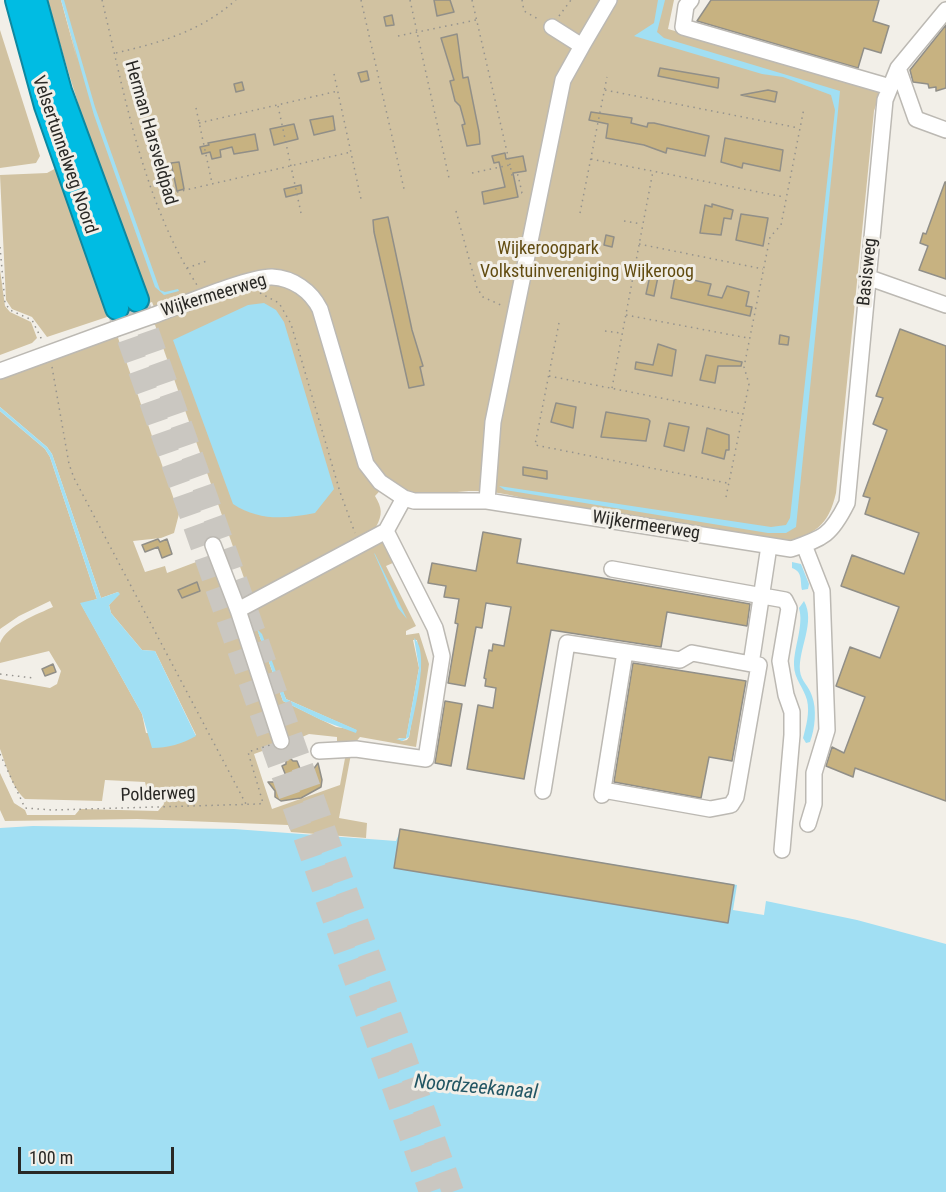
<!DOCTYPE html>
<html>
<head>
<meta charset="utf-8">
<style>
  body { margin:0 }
  #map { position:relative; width:946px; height:1192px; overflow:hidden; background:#f2efe8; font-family:"Roboto Condensed",sans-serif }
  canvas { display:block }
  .scale { position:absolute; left:18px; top:1147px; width:156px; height:27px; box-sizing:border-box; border:3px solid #292825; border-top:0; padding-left:8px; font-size:18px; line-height:21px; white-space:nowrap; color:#292825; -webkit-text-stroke:4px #f2efe8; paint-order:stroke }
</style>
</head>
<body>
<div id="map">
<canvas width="946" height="1192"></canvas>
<div class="scale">100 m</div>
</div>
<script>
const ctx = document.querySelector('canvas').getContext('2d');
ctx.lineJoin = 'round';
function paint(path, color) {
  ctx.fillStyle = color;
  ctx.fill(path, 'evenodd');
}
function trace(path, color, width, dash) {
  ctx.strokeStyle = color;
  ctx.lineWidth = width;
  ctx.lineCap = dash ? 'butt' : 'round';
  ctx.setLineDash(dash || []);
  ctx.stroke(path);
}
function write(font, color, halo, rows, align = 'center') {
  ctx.font = font + ' "Roboto Condensed",sans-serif';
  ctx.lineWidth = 6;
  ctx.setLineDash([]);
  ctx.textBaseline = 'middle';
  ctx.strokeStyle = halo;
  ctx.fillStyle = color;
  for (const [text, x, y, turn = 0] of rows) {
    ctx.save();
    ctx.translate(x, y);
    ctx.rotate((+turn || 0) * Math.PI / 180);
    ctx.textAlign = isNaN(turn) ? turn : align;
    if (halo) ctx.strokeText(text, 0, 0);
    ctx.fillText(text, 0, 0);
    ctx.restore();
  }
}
paint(new Path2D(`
  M48,0H61L77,59L62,0H674L668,29L881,90L874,111L836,493C828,527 815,533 783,544L541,503C519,497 498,491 475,491C443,491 418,502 389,481L375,496C382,508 383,514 376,527L250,595L154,322L159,320L152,302L147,304C111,203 75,103 48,0Z
  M0,30L40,156L36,163L0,168Z
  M60,166L110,316L47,337L32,317L12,309L6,300L0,175L47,173Z
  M0,270L5,306L10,312L31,322L37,338L32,343L0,355Z
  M117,335L179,514L174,533L161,538L133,541L145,572L165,566L167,573L212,556L279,745L254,754L272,809L340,785L346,753L351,754L339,818L367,823L366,838L291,832L288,825L137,819L5,821L0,810V773L14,803L25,810L27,815H75L80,809L158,811L164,804L161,792L157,796H148L145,782L105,780L102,801L25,799C12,788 6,765 0,749V679L50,688L57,684L61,671L49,651L0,663C0,657 0,649 0,643C7,625 38,614 53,607L50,601L19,616L0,629V411L45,449L50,457L97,599L81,604L142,714L146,733L196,735L155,651L142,650L111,613L109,605L119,594L118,592L101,598L52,454L47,447L0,407V376Z
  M375,542H386L395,562L386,566L416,626L406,631V635L419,633L429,664L416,747L360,737L354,744L337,741V737L309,734L288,743L247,624L255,611L272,599ZM257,629L286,699L356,730L336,727L283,701ZM413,640H417L421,667L409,737L407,740L402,741L398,738L406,739L419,668Z`), '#d1c2a1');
paint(new Path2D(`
  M61,0H64L95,107L160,290L165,292L178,289L179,291L164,295L155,287L94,115Z
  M658,0H665L657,32L664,38L840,91L796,527L786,533H768L505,490L499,486L771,527L786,525L790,518L835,110L831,95L783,77L762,74L634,36L654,23Z
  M264,303L276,310L284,322L334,489L315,513C285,519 259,521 233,504L173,340L248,305Z
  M0,407L47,447L52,454L101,598L118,592L120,594L109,605L111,613L142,650L155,651L196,736C182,744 168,748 152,748L142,714L80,603L97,599L50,457L45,449L0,411Z
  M374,553L375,554L407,619L398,608Z
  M792,562L801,564L809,584L808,589L802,590C800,581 803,572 792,568Z
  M804,601C816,622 798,649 800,671C801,681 809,686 812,696C817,709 815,729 810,742L806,743L803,738C806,726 810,713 807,700C804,688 794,679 794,665C794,646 804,626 799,608Z
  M257,629L262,634L286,699L357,730L356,733L321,720L283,701Z
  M414,638C431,652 413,716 409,737L402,741L396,739L406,738L419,668Z
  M33,826L234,829L396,841L401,829L737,885L733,910L764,915L766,901L857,920L946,944V1192H0V828Z`), '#a1dff3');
const building = new Path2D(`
  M434,0H450L454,12L437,16Z
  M711,0H879L873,21L889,26L881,53L864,48L858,68L697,21Z
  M392,15L394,25L386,26L384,17Z
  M946,25V88L936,91V87L929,88L928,84L913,82L910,70Z
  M457,34L463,78L468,77L479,132L480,144L467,146L462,125L465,124L460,106L455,101L450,81L454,80L441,38Z
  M660,68L719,78L718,88L658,76Z
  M367,71L369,80L361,82L358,73Z
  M242,82L244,90L236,92L234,84Z
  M768,90L777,92L775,102L741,95Z
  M591,112L632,118L631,123L647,127L648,123H654L709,136L705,156L667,148L666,153L644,145L606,138L608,124L589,120Z
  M333,116L335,130L314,135L310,120Z
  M294,124L298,139L274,145L270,129Z
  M255,134L258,150L234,154L232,147L220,150L221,157L212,159L210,152L202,154L200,147L209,145L208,143Z
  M725,138L783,150L780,171L743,163L742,168L721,162Z
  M505,153L506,159L523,156L526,171L513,173L518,197L484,204L482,192L505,187L499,162L494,163L492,156Z
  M179,162L184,189L177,191L171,163Z
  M945,182H946V279L919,270L928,246L920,243L923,233L926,234Z
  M301,185L302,193L286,197L284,189Z
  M712,204L733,210L731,219L724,218L721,235L700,233L705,205L712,207Z
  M741,214L768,218L763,246L736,240Z
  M388,217L412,330L423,366L420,367L424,385L409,388L374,232L373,220Z
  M606,235L614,237L612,247L604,245Z
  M651,271L659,272L654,296L646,294Z
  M675,276L711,284L708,295L722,298L727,286L749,292L746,306L752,307L750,316L671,298Z
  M900,329L946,346V801L855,768L853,777L826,766L832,747L844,753L865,697L836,686L850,647L880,658L899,607L841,586L852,555L904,574L919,533L865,514L870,498L863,496L887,430L873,424L883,398L876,396Z
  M780,335L789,337L788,345L779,344Z
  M658,344L676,350L672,376L635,369L636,362L653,365Z
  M706,355L742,362L741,366H718L715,383L700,380Z
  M556,403L576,407L573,428L551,422Z
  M606,412L648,419L650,421L646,441L601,437Z
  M669,423L689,427L684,451L664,446Z
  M707,428L729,435V450H726L724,459L702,453Z
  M523,467L547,471V479L523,475Z
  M483,532L521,539L517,563L750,604L747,626L667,612L661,647L551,630L524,779L467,769L478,705L493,708L496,688L485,686L486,679L484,678L489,650L492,651L493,644L504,646L511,607L486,603L482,628L476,627L465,686L448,683L458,624L455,623L459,599L444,597L446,586L428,583L432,563L476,571Z
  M158,539L160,542L167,539L172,554L162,558L158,547L145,552L142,545Z
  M197,582L200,591L182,598L178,590Z
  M633,663L746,681L732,761L709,757L701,798L614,782Z
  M53,664L56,672L45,676L42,669Z
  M445,701L462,704L451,766L435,763Z
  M286,754L293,761H297L301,771H312L318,763L322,780L321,787L301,798L281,801L275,797V791L268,782H278L286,776L282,766L286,764Z
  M400,829L734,885L728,923L394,868Z`);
paint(building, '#c7b281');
trace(building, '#918f88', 1.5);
trace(new Path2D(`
  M137,300L453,1192
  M117,308L430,1192`), '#cac7c1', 22, [22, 11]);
const minor = new Path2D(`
  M691,0L686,6L683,27L890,87
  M582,46L609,0
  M898,68L916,119L946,130
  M867,277L946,305
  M152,316C177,307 250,276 272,277C293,278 311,291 320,309L366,464L380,482L404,498L414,501H487L791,549C824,538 831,535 847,503L885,100L898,68L946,10
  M0,371L115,329
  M487,501L493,422L563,80L582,46L552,27
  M213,545L238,610
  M804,545L822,591L827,730L814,773V804L808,824
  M612,569L785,600L789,608L780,661L786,695L792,712V735L782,850
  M281,741L238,610L386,531L404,498
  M319,751L356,749L426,759L442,656L435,628L386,531
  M603,790L710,809L731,805L736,797L759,665L751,664
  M543,791L567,643L680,660L692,653L751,664L769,546
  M602,795L625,652`);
const highway = new Path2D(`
  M17,0L46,106L117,308
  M35,0L60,91L137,300`);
trace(minor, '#bcb9b3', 18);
trace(highway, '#0e88a0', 26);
trace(new Path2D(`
  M102,0C125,96 143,201 197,285
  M361,0L404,189
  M410,0L449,178
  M472,0L510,165
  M522,0L524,11L540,20
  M559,16L571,0
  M398,36L476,20
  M116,53C162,42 199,32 236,0
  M334,74L361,199
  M605,90L799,128
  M278,106L301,213
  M196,108L212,183
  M199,123L338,91
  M591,159L784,197
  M472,173L510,165L512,175H518L522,193H526
  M177,192L351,152
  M456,211L477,288L483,297L503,306
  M580,213L607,77
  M624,221L641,224
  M639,244L763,269
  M0,247L5,303L10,310L32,320L42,340
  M565,267L632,279
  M187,268L207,261
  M260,293L279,303L291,324L340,492L355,533
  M626,315L748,338
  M559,323L535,445L727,483
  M605,331L621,333
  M52,367L69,464L74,478L246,804
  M549,376L742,414
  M612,388L653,171
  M726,497L749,384L744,367L770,237L781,225L804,108
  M0,674L33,678
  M0,754L25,808L52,810L259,804L263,803L248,752L270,745`), '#95938e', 1.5, [1.5, 4.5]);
trace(minor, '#fff', 15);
trace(highway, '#00bce3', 22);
const minorBridge = new Path2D(`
  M115,329L152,316`);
trace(minorBridge, '#bcb9b3', 18, []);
trace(minorBridge, '#fff', 15);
write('18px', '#292825', '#f2efe8', [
  ["Herman Harsveldpad",150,133,74],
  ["Velsertunnelweg Noord",64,155,71],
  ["Basisweg",868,272,-84],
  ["Wijkermeerweg",214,296,-17],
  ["Wijkermeerweg",646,526,9],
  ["Polderweg",158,795,-2]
]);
write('18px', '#624c11', '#f2efe8', [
  ["Wijkeroogpark",548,249],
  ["Volkstuinvereniging Wijkeroog",587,272]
]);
write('italic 20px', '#215563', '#f2efe8', [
  ["Noordzeekanaal",476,1088,5]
]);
</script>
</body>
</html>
